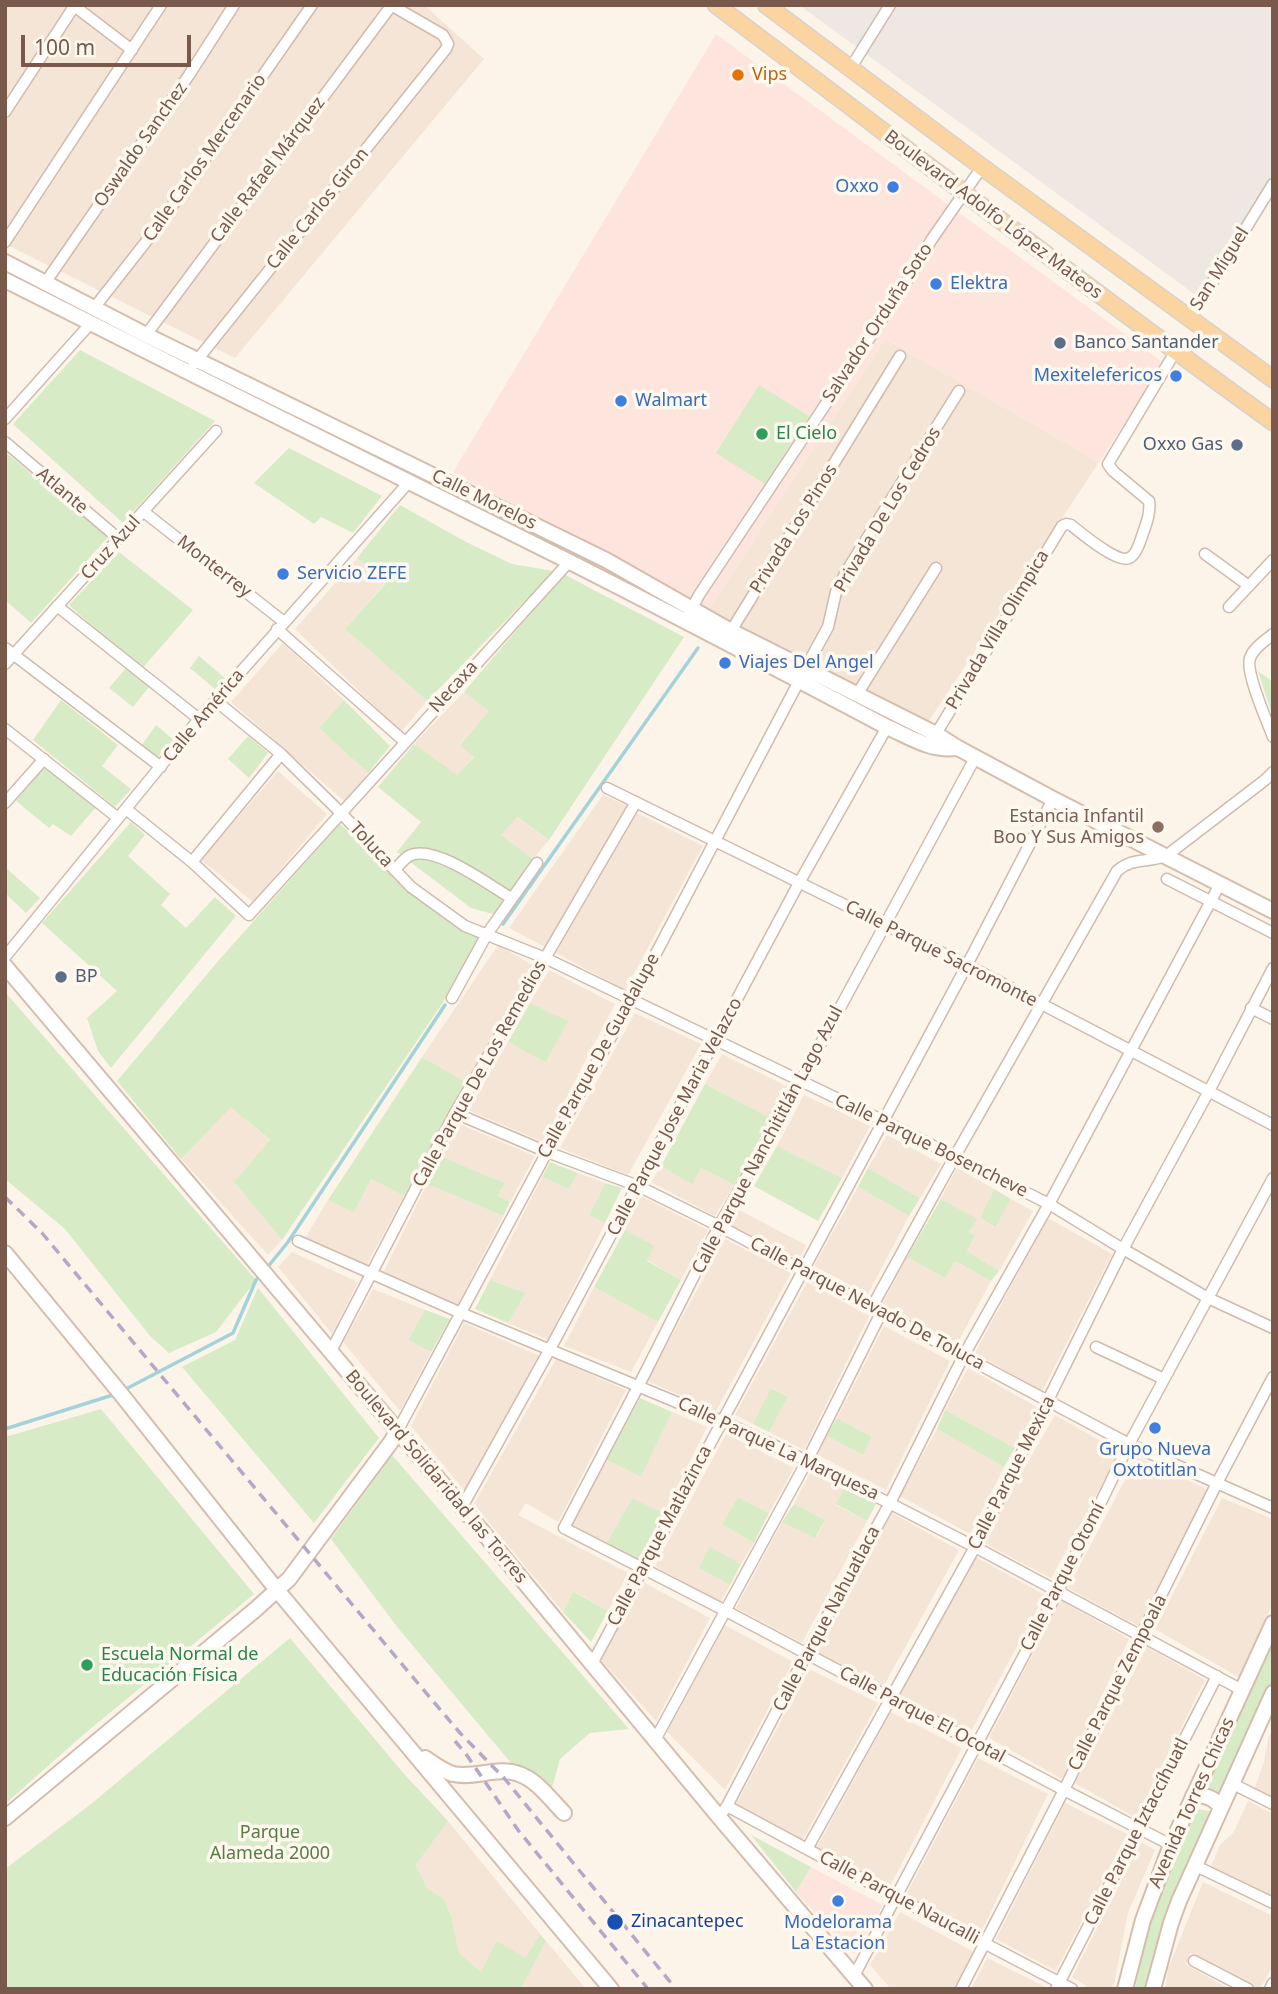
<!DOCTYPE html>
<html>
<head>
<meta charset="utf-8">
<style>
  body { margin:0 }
  #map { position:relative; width:1278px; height:1994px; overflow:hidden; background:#fdf4e9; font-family:"Noto Sans",sans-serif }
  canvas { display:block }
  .frame { position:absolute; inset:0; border:7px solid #78594c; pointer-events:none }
  .scale { position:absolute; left:21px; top:35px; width:170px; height:32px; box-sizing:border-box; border:4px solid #78594c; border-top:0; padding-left:9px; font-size:21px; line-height:24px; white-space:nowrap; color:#78594c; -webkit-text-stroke:5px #fff8ef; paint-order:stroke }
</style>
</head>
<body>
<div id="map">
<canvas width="1278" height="1994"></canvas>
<div class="frame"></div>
<div class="scale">100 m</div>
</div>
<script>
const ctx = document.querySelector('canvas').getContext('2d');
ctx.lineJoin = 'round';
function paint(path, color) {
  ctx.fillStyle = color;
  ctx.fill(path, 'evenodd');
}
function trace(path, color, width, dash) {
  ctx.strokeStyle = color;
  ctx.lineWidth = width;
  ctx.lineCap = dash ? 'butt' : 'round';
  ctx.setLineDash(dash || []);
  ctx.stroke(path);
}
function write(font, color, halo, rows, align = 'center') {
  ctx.font = font + ' "Noto Sans",sans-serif';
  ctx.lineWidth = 7;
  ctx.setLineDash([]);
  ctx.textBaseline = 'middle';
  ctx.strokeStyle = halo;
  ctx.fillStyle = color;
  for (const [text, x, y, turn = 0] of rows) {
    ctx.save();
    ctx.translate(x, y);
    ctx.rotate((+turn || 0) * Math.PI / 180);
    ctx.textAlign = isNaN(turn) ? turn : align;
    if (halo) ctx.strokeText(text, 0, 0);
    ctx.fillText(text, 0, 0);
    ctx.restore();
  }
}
paint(new Path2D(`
  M5,5H424L484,59L235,358L5,244Z
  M885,339L1099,462L923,730L705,615Z
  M357,558L386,582L345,629L427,701L401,732L295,629Z
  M283,643L344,700L319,728L368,773L345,802L231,702Z
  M464,692L490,711L460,744L474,756L457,776L414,744Z
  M278,771L327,814L253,902L201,860Z
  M603,795L627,806L547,948L509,928Z
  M637,813L703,846L625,990L556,953Z
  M516,817L549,840L533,859L501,835Z
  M498,945L534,966L466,1082L422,1057Z
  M549,970L615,1004L543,1142L468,1110L508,1042L547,1061L567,1021L530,1003Z
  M635,1013L701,1044L628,1175L560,1148Z
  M722,1054L788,1087L771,1118L705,1084Z
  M804,1095L870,1126L842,1178L777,1146Z
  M231,1106L270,1141L234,1182L282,1240L268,1255L181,1159Z
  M459,1124L535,1156L510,1202L498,1196L505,1183L442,1157Z
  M887,1135L941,1164L920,1198L868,1168Z
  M661,1166L692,1183L701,1168L734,1185L715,1216L651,1182Z
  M957,1168L994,1189L980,1218L994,1227L1011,1199L1033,1211L999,1271L967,1251L975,1237L969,1232L976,1219L941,1199Z
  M578,1173L605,1183L589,1215L605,1223L548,1340L508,1323L526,1293L490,1280L542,1177L569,1189Z
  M371,1179L404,1196L366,1266L305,1238L328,1200L354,1213Z
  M427,1184L503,1216L456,1308L382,1275Z
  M858,1187L909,1216L868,1294L814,1266Z
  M641,1196L708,1230L681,1280L647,1260L625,1230Z
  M739,1210L806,1245L799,1260L730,1225Z
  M1048,1218L1112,1254L1042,1391L975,1353Z
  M725,1239L791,1273L716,1411L647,1381Z
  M292,1252L358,1282L332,1334L278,1267Z
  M907,1257L945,1278L955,1261L991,1281L957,1344L882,1305Z
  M807,1282L869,1316L804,1450L769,1432L788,1397L772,1388L753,1424L735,1415Z
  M594,1287L658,1322L631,1372L564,1346Z
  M373,1289L425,1310L408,1340L431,1352L401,1409L399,1410L343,1342Z
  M464,1323L540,1356L465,1491L411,1426Z
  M884,1326L950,1361L886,1490L818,1455L827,1436L863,1455L872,1437L837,1418Z
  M556,1359L626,1390L558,1522L526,1503L518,1515L628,1573L608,1611L575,1592L563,1612L474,1504Z
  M968,1368L1037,1407L1015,1448L945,1410Z
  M672,1412L707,1427L664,1513L632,1498L605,1546L569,1527L607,1460L641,1477Z
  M1055,1415L1120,1452L1051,1578L982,1542Z
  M937,1429L1004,1467L970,1534L900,1496Z
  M726,1434L794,1468L769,1513L738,1497L722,1524L754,1543L741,1564L710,1548L699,1568L730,1585L720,1603L655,1566Z
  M1137,1457L1209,1490L1140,1627L1068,1588Z
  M810,1473L844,1489L836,1505L867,1521L802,1643L736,1608L782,1522L816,1538L825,1520L794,1504Z
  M1222,1498L1273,1519V1603L1240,1678L1155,1629Z
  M892,1513L959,1550L882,1689L816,1655Z
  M976,1557L1045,1595L969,1735L898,1696Z
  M643,1582L710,1618L656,1721L601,1660Z
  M1061,1600L1129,1639L1062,1779L989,1738Z
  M725,1625L793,1662L725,1790L667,1732Z
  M1147,1647L1205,1680L1136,1818L1075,1783Z
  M809,1669L878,1703L802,1841L735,1806Z
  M891,1712L962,1748L889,1888L816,1849Z
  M1273,1729V1799L1254,1790L1264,1762L1268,1738Z
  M978,1758L1048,1794L981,1932L906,1895Z
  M1248,1801L1273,1814V1898L1211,1866L1220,1845L1233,1833Z
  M1065,1803L1127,1834L1056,1971L996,1939Z
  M448,1821L540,1934L525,1958L481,1972L459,1953L451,1915L443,1898L428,1889L416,1865Z
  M1141,1842L1155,1850L1128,1913L1113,1989H1091L1072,1977Z
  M1203,1882L1273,1916V1965L1260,1989L1190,1953L1186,1965L1230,1989H1165L1168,1969Z
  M900,1912L974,1952L955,1989H891L870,1965Z
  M546,1941L586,1989H521Z
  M987,1958L1048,1988L1047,1989H971Z`), '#f4e5d7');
paint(new Path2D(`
  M716,34L1164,363L1099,462L885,339L705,615L453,472Z
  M811,1867L883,1905L854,1955L796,1892Z`), '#fde5dd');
paint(new Path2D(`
  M799,5H1273V195L1204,301Z`), '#eee7e2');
paint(new Path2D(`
  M80,350L215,421L123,523L13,424Z
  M759,385L809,416L765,484L716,453Z
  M289,448L382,496L353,533L321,517L314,524L254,483Z
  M5,452L108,537L31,623L5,600Z
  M400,505L466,542L512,564L554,571L427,701L345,629L386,583L357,558Z
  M119,552L193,610L141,670L69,605Z
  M564,574C603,596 644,615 684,637L549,840L517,817L501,835L533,859L500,916L471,908L397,852L421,822L378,787L414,744L457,775L474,757L460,745L489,711L464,692Z
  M199,656L225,678L215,689L190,668Z
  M126,668L149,687L133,707L109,688Z
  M1258,671L1273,682V717Z
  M61,700L118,745L102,766L131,789L115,807L33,740Z
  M344,700L390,746L368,773L319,728Z
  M156,725L174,740L157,758L141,746Z
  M248,736L268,753L249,778L228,759Z
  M46,765L97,806L71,836L53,824L49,828L16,801Z
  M131,822L145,835L128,856L170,894L161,905L186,928L215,897L236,916L111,1068L98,1051L87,1018L117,991L42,923Z
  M340,824L386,867L472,932L492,930L282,1240L234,1182L270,1140L231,1107L181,1159L117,1081L219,960Z
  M5,867L40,898L26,913L5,893Z
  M5,992L256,1280L216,1332L169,1353L150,1336L65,1229L5,1179Z
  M530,1003L568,1021L546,1062L508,1042Z
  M422,1057L466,1082L404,1196L371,1179L354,1213L328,1200Z
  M705,1084L771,1118L734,1185L701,1168L692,1184L661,1166Z
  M777,1146L842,1178L818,1221L754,1186Z
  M442,1157L505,1183L498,1196L510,1202L503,1216L427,1184Z
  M550,1162L578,1173L569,1189L542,1177Z
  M868,1168L920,1198L909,1216L858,1187Z
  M605,1183L622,1188L605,1223L589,1215Z
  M994,1189L1011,1199L995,1227L980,1218Z
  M941,1199L977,1219L969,1232L975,1236L967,1251L999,1271L991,1281L955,1261L945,1278L907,1257Z
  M625,1230L654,1246L647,1261L681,1280L658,1322L594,1287Z
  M490,1280L526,1293L508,1323L475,1309Z
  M258,1288L379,1438L314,1523L182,1367L235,1340Z
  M425,1310L450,1319L431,1352L408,1340Z
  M771,1388L788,1397L769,1432L753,1424Z
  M640,1398L672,1412L641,1477L607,1460Z
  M101,1409L254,1594L83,1735L5,1804V1437Z
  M945,1410L1015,1448L1004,1467L937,1429Z
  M837,1418L872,1437L863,1455L827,1436Z
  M392,1455L629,1729L590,1733L560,1759L547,1806L398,1628L331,1539Z
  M844,1489L876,1504L867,1521L836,1504Z
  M738,1497L769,1513L754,1543L722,1524Z
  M632,1498L664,1513L637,1561L605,1546Z
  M794,1504L825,1520L815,1538L782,1522Z
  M710,1547L741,1564L730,1585L699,1568Z
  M574,1592L608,1611L591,1642L563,1612Z
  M290,1638L405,1775L448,1821L416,1865L428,1889L443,1898L451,1915L459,1953L481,1972L497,1941L525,1958L540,1934L546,1941L521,1989H5V1869L91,1804Z
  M1273,1644V1681L1270,1688L1219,1795L1205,1790Z
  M1197,1809L1210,1811L1165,1925L1148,1989H1135L1149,1922Z
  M751,1835L811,1867L796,1892Z`), '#d7ebc6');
trace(new Path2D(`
  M503,924L698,648
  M266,1269L288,1242L445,1005
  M124,1390L233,1333L256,1280L261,1275
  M5,1429L116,1394`), '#a3d3d9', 3.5);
const street = new Path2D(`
  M73,5L132,50
  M850,69L890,5
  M5,112L75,5
  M5,242L161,5
  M45,283L189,75L234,5
  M94,308L156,229L312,5
  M1190,319L1273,184
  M146,335L391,6
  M194,364L446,49L448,44L443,35L391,5
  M5,419L91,323
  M5,442L119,539
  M144,512L284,622
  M1205,554L1249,586
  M57,606L199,719
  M1229,607L1273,560
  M689,614L699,595L902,289L932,239L982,167
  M277,629L405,742
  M731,631L900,356
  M1273,634C1265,641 1254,647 1250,658C1245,672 1267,721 1273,737
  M5,648L161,767
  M5,664L216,431
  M805,669L828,627L836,592L846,572L959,391
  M856,696L936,568
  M216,701L281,754L341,813L411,887L465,926L545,958L884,1121L1049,1204L1123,1249L1208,1298L1273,1328
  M5,729L118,818
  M936,734L1062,526L1066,524L1071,525C1081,533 1118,564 1129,558C1135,556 1139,545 1141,539C1145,527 1151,514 1149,501L1113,471L1108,464L1175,352
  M975,758L800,1082L719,1226L639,1385L564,1528L726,1611L1064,1790L1171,1845
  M607,788L967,965L1273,1125
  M5,803L44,759
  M126,809L192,862L249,915L569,562
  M192,862L281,754
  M394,870C399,866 405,857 411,855C436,845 489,885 511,898
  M1167,879L1273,933
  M5,957L199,719L409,482
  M452,998L487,934L537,863
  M1251,1008L1273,1019
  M455,1113L547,1152L638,1186L719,1226L1129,1444L1273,1508
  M298,1241L461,1313L722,1421L807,1461L975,1547L1242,1690
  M872,1307L954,1158L1117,871C1133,857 1147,863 1166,856L1265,780L1273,772
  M1096,1347L1164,1379
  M331,1351L455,1113L636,802
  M398,1430L547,1152L631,1001L799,681
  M462,1507L550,1349L799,883L887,727
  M592,1664L967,965L1053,799
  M655,1740L807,1461L881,1313
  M1231,1783L1273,1804
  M727,1806L896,1897L1072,1989
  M719,1817L727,1806L807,1653L890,1503L964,1355L1049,1204L1220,884
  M807,1849L975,1547L1123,1249L1209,1091L1273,968
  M1196,1866L1273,1903
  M1194,1961L1248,1989
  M854,1976L1058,1591L1129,1444L1273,1178
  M961,1989L1064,1790L1217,1483L1273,1377
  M1056,1989L1217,1676
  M1270,1989L1273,1983`);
const secondary = new Path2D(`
  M5,262L146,335L606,560L731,631L936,734L958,748L1053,799L1273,911
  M5,280C192,375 381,467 568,561C675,615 781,671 887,727C910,737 930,751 956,748
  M5,966L462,1507L719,1817L865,1989
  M5,1253L121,1394L277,1590L611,1989
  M425,1758C434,1764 443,1771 453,1774C475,1779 497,1766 519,1774C537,1780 551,1800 564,1813
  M1193,1796C1204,1794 1214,1798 1221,1807
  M5,1818L256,1609L289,1579L391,1442L398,1430
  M1125,1989L1143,1920L1171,1845L1273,1623
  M1153,1989L1171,1923L1179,1901L1273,1693`);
const primary = new Path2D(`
  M716,5C901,144 1084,286 1273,422
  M766,5L982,167L1273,379`);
trace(street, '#cfbbae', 13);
trace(secondary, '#d5bdae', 18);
trace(primary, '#d9d1cd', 19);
trace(street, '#fff', 10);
trace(secondary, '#fff', 14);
trace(primary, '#fad5a2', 16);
trace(new Path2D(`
  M5,1197L42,1233L416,1681L460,1733L504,1778L676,1989
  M455,1741L466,1754L518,1830L648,1989`), '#b6a6c7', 3.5, [10, 7]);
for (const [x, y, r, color] of [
  [738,75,7,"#e8710a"],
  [893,187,7,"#3f7fe0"],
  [936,284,7,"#3f7fe0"],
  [1060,343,7,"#5c6f8a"],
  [1176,376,7,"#3f7fe0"],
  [621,401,7,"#3f7fe0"],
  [762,434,7,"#2e9e5b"],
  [1237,445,7,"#5c6f8a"],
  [283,574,7,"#3f7fe0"],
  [725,663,7,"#3f7fe0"],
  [1158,827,7,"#8d6e63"],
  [61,977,7,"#5c6f8a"],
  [1155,1428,7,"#3f7fe0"],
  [87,1665,7,"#2e9e5b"],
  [838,1901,7,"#3f7fe0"],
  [615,1922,9,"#1a4fb4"]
]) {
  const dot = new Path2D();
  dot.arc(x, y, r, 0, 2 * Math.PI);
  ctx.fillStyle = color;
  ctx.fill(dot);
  trace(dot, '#fff8ef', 2.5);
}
write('18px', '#c56008', '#fff8ef', [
  ["Vips",752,75]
], 'left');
write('18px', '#78594c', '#fff8ef', [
  ["Oswaldo Sanchez",141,145,-55],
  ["Calle Carlos Mercenario",205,158,-55],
  ["Calle Rafael Márquez",268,170,-53],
  ["Calle Carlos Giron",318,209,-51],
  ["Boulevard Adolfo López Mateos",993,215,37],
  ["San Miguel",1220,269,-58],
  ["Salvador Orduña Soto",878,323,-57],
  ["Atlante",62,491,40],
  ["Calle Morelos",484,500,26],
  ["Privada De Los Cedros",888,510,-59],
  ["Privada Los Pinos",794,529,-58],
  ["Cruz Azul",111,548,-48],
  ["Monterrey",214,567,38],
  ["Privada Villa Olimpica",998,630,-59],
  ["Necaxa",454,687,-48],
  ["Calle América",204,716,-50],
  ["Toluca",371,845,47],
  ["Calle Parque Sacromonte",941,954,27],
  ["Calle Parque De Guadalupe",599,1056,-61],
  ["Calle Parque De Los Remedios",480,1074,-61],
  ["Calle Parque Jose Maria Velazco",675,1117,-62],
  ["Calle Parque Nanchititlán Lago Azul",768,1140,-62],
  ["Calle Parque Bosencheve",931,1146,26],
  ["Calle Parque Nevado De Toluca",867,1304,28],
  ["Calle Parque La Marquesa",778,1449,25],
  ["Calle Parque Mexica",1012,1473,-63],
  ["Boulevard Solidaridad las Torres",436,1477,50],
  ["Calle Parque Matlazinca",660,1536,-62],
  ["Calle Parque Otomí",1063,1577,-63],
  ["Calle Parque Nahuatlaca",827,1619,-62],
  ["Calle Parque Zempoala",1118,1683,-63],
  ["Calle Parque El Ocotal",922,1715,28],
  ["Avenida Torres Chicas",1192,1803,-66],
  ["Calle Parque Iztaccíhuatl",1137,1832,-63],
  ["Calle Parque Naucalli",899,1898,28]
]);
write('18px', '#366cbe', '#fff8ef', [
  ["Oxxo",879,187,"right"],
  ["Elektra",950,284],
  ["Mexitelefericos",1162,376,"right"],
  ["Walmart",635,401],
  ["Servicio ZEFE",297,574],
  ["Viajes Del Angel",739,663],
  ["Grupo Nueva",1155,1450,"center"],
  ["Oxtotitlan",1155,1471,"center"],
  ["Modelorama",838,1923,"center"],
  ["La Estacion",838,1944,"center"]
], 'left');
write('18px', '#4e5e75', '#fff8ef', [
  ["Banco Santander",1074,343],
  ["Oxxo Gas",1223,445,"right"],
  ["BP",75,977]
], 'left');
write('18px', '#27864d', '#fff8ef', [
  ["El Cielo",776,434],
  ["Escuela Normal de",101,1655],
  ["Educación Física",101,1676]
], 'left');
write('18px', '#785e54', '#fff8ef', [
  ["Estancia Infantil",1144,817],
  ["Boo Y Sus Amigos",1144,838]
], 'right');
write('18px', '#577d43', '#fff8ef', [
  ["Parque",270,1833],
  ["Alameda 2000",270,1854]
]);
write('18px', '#164399', '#fff8ef', [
  ["Zinacantepec",631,1922]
], 'left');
</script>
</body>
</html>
